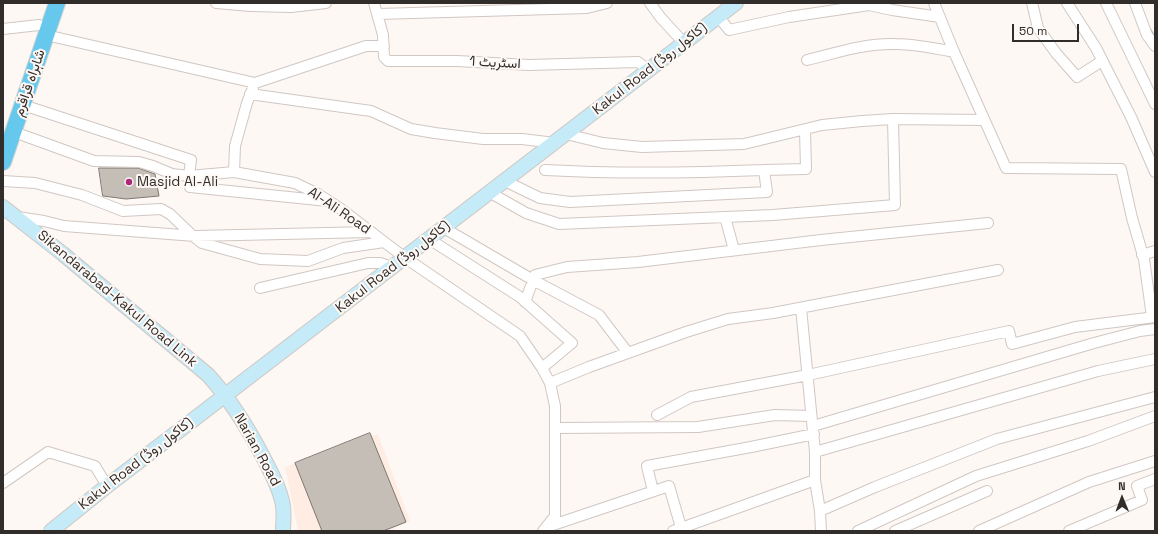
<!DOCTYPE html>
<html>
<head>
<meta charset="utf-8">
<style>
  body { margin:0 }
  #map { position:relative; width:1158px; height:534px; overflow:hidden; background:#fef8f5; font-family:"Space Grotesk",sans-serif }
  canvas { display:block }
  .frame { position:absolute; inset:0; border:4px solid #312d2b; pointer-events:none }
  .north { position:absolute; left:1102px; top:478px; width:40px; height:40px; -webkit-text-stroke:3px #fef8f5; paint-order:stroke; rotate:359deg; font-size:11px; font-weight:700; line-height:16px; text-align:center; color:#312d2b }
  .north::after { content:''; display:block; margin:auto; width:14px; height:18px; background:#312d2b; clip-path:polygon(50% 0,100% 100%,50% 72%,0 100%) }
  .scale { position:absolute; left:1012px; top:24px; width:67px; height:18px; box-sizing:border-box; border:2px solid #312d2b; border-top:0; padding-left:5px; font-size:12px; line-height:14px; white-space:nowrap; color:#312d2b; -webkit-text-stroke:3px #fef8f5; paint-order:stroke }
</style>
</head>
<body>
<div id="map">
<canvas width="1158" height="534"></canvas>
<div class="frame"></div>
<div class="north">N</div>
<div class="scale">50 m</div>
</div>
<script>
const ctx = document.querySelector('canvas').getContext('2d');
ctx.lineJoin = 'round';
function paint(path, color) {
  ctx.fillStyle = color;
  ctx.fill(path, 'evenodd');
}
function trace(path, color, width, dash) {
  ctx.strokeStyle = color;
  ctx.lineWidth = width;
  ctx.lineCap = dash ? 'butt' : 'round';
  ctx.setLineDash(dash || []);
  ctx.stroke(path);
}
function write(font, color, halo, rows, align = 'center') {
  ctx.font = font + ' "Space Grotesk",Vazirmatn,sans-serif';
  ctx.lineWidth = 4;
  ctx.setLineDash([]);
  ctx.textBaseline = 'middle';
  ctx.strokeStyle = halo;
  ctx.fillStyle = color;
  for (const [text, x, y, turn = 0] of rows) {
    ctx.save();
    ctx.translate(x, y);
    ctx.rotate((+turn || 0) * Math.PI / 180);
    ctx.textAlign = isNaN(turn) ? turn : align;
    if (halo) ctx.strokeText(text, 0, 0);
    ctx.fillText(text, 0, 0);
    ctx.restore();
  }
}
paint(new Path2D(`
  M378,434L410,521L389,531H298L285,467Z`), '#ffede4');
trace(new Path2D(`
  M1149,28L1155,38`), '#74b9cd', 2.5);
const building = new Path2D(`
  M99,168H138L155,174L159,196L126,199L103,196Z
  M370,433L406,522L383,531H322L295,463Z`);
paint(building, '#c4beb6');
trace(building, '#7e7871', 1);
const minor = new Path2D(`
  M216,3L251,6L291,7L326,3
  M374,3L383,35L384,57L388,61H457L529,65L638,62L649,70
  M650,3L661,18L684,43
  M934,3L954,52L1006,168L1121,169L1132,218L1144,259L1152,317
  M1032,3L1038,28L1056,53L1077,77L1102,61
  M1067,3L1096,48L1131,117L1155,172
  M1106,3L1155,104
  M1135,3L1147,35L1155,46
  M378,14L587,8L607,3
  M718,16L729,30L789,17L869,5L892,10L940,17
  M3,29L39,25
  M46,35L255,83L366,46H384
  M807,60C836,53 865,43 895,44C915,44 934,48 954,52
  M250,94L371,111L411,129L435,133L483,139H522L555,143
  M23,105L191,160L189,176L190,187L328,201
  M14,132L94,161L139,162L153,166L172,174L189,176L234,172L295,183L318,194L341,209L404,257L520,336L542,368L550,383L555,406V516L543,531
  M566,134L603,143L642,147L744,144L822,125L862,121L893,119L983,120
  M545,170C618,174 690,173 764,170
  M234,172L235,146L247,103L253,88
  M3,181L35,183L82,195L123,211L161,209L170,214L192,235L202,243L260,259L308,261L343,248L384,242
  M505,181L540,198L570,202L767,192L764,170L806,169L805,130
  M489,192L526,213L559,224L773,215L895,205L893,119
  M17,217L44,221L64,226L195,236L371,232
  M725,217L734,250
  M444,228L533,280L599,315L628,353
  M429,239L520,297L572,343L542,368
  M1142,255L1155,251
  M260,288L368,263H380L392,267
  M525,302L535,275L567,267L638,262L821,240L988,223
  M801,308L815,452
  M550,383L589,367L686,332L728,319L773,313L998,270
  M657,415L691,397L808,375L1009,331L1012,344L1075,327L1155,317
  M813,426L1094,343L1140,331L1155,329
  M555,428L698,427L775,415L811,416
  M815,480V452L1098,371L1155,359
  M3,483L48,452L95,466L107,486
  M653,491L647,466L751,447L814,434
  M820,511L875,487L997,439L1155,397
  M547,527L669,486L682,531
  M673,531L815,480L820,511L821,531
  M858,531L976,476L1088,441L1155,416
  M895,531L987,491
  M979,531L1089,482L1155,461
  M1069,531L1142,500L1137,486L1155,479`);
const secondary = new Path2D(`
  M3,207L63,254L208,375C230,399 246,425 261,453C269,469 278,483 282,501C285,511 283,521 283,531
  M51,531L107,486L736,3`);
const trunk = new Path2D(`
  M3,162L57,3`);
trace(minor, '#d0c7c2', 12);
trace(secondary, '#d0c7c2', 16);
trace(trunk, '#d6d5d5', 18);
trace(minor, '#fff', 10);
trace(secondary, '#c5eaf8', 14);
trace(trunk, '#66c8ec', 16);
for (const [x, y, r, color] of [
  [129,182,4,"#aa2a78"]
]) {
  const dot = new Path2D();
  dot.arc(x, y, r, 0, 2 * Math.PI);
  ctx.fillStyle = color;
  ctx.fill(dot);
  trace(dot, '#fef8f5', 1.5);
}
write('14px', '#312d2b', '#fef8f5', [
  ["اسٹریٹ 1",495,63,3],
  ["Kakul Road (کاکول روڈ)",650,69,-38],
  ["شاہراہ قراقرم",30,83,-71],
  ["Al-Ali Road",339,211,34],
  ["Kakul Road (کاکول روڈ)",393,267,-38],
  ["Sikandarabad-Kakul Road Link",117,299,40],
  ["Narian Road",257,450,61],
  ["Kakul Road (کاکول روڈ)",136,464,-38]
]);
write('14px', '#312d2b', '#fef8f5', [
  ["Masjid Al-Ali",137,182]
], 'left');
</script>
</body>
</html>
